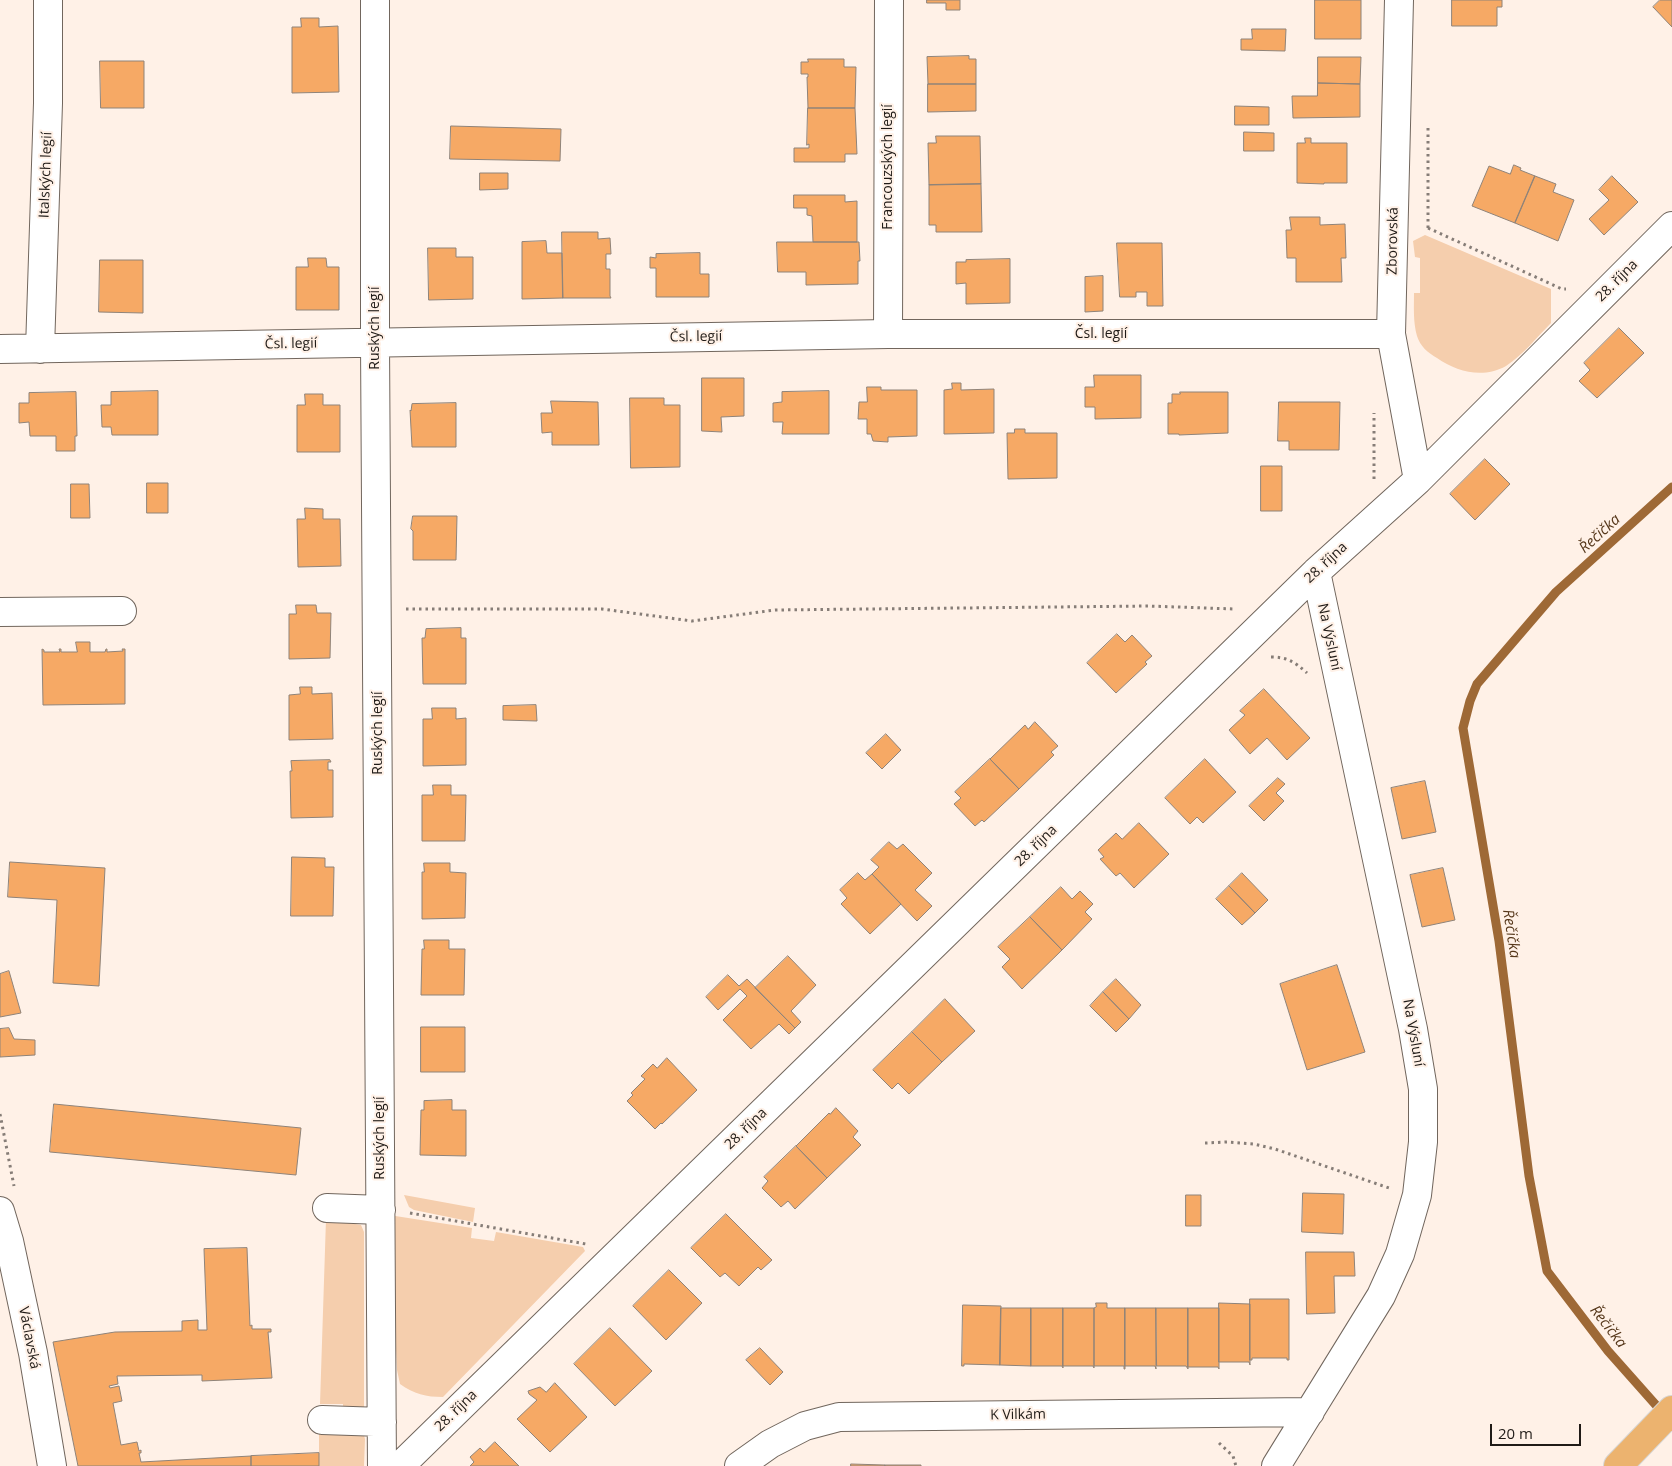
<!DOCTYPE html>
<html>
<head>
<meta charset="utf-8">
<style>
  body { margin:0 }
  #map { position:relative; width:1672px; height:1466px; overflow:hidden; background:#fff1e7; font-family:"Open Sans",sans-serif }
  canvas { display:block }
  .scale { position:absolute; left:1490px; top:1424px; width:91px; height:22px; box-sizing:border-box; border:2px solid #201b17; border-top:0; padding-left:6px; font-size:15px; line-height:18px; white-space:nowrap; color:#201b17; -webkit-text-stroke:4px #fff1e7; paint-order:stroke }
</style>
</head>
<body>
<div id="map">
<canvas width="1672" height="1466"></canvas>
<div class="scale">20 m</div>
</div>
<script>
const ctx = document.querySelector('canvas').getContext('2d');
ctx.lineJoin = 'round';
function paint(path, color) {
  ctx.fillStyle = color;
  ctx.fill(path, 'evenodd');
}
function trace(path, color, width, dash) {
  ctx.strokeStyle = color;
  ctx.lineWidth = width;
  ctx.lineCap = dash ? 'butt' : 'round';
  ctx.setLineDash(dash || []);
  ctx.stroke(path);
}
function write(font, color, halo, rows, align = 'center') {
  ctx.font = font + ' "Open Sans",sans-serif';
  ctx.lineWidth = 4;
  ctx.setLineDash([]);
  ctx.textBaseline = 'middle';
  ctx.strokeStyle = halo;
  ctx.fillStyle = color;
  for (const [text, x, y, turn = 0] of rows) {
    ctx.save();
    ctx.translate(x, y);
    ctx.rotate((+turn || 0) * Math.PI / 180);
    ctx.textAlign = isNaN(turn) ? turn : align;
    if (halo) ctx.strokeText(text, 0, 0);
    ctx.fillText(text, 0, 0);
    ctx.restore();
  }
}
paint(new Path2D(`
  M1425,235L1551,289V323C1537,337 1523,355 1506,366C1483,379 1457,372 1437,358C1428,353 1420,346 1417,336C1413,322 1414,307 1414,293H1420V258L1415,257L1413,241Z
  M404,1195L475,1208L473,1222L414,1210L409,1207Z
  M389,1215L472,1228L471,1238L494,1241L496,1232L583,1247L585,1251L443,1397C426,1397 414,1394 400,1384L397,1370Z
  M326,1219L361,1225L364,1232V1408L343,1411V1404H320Z
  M319,1431L363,1432L365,1439L364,1466H319Z`), '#f5cead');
trace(new Path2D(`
  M1663,1413L1608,1351L1547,1271L1529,1176L1499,941L1463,728L1470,701L1477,684L1556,592L1672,487`), '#9e6936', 9);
const building = new Path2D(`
  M927,0H960V10H946V3H927Z
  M1315,0H1361V39H1315Z
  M1452,0H1502V7H1497V26H1452Z
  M1660,0H1672V27L1653,7Z
  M301,18H319V27L338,26L339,92L292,93V27H301Z
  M1252,29H1286L1285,51L1241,50V39H1252Z
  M969,56V59H976V84H928L927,57Z
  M1318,57H1361L1360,84L1318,83Z
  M808,59H844V67H856L855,108H808L807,77H808V74H801V62H808Z
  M100,61H144V108H101Z
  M1318,83L1360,84V117L1293,118L1292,96H1317Z
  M928,84H976V111L928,112Z
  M1235,106L1269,107V125H1235Z
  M808,108H855L857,154H845V162H794V148H809V144L807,145Z
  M451,126L561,129L560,161L450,159Z
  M1244,132L1274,133V151H1244Z
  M936,136H980L981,184L929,185L928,143H936Z
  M1305,138H1311V143H1347V183H1324V184L1297,183V143H1305Z
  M1514,165L1521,168L1520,170L1535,176L1515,223L1472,206L1489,166L1510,174Z
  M480,173H508V189L480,190Z
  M1535,176L1556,184L1553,192L1574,200L1558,241L1515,223Z
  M1612,176L1638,202L1604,235L1589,219L1609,200L1599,190Z
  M981,184L982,232H936V225H929V185Z
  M794,195H845V202L857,201V242H813L812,216L807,215V208H794Z
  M1290,217H1320V225L1345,224L1346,258H1341L1342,282H1296V258H1287L1286,230H1291Z
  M562,232H598V239L610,238L611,254H606V269H610V296L611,298H563Z
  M546,241L547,253H562L563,298L522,299V242Z
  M777,242H859L860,261H858V284L806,285V272H778Z
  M1117,243H1162L1163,306H1147V292H1136V297H1120Z
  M428,248H456V257H473V299L429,300Z
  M700,253V274H709V297H656V268H650V257L656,258V254Z
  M308,258H326L327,267H339V310H296V267H308Z
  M1010,259V303L966,304V283L956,284V262H966V260Z
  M100,260H143V313L99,312Z
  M1103,276V311L1085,312V277Z
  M1619,328L1644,353L1597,398L1579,381L1590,370L1584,363Z
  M1094,375H1141V418L1095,419V407H1085V387H1094Z
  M702,378H744V416L721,417L722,432L702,431Z
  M952,383H961V390L994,389V433L944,434V390L952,389Z
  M867,387H881V390H917V436L888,437V442L873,441L871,434H867V419H858L859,402H867Z
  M158,391V435H112L111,427H102L101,405H111V392Z
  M829,391V434H782L783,422H773V403L782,402V392Z
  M76,392L77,436H75V451H56V436H30L29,422L19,423V403H29V393Z
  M1180,392H1228V433L1179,435V434H1168V403H1172V394H1180Z
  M305,394H323V405H340V452H297V405H305Z
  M630,398H664V405H680V467L631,468Z
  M551,401L598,402L599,445H552V432L542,433L541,413H552Z
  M1279,402H1340L1339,450H1289V441H1278Z
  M456,403V447H412L410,410L411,411L412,404Z
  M1015,429H1025V433H1057V478L1008,479L1007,433H1014Z
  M1485,459L1510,484L1475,520L1450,494Z
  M1261,466H1282V511H1261Z
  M147,483H168V513H147Z
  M71,484H89L90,518H71Z
  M305,508L323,509V519H340L341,566L298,567L297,519H305Z
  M413,516H457L456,560H413V531L411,529Z
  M296,605H316L317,613H331L330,658L289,659V614H296Z
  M461,628V638H466V684H423L422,638H425L426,629Z
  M1117,634L1125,642L1132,635L1152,656L1145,662L1147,664L1116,693L1087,663Z
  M76,642H90V652H105L106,649H107V652L123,651L122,649H125V704L43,705L42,649L44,650V652H60L59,649H61V652H77Z
  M300,687H312V694L332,693L333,739L289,740V695L300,694Z
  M1264,689L1310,738L1287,760L1267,738L1250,754L1229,730L1245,715L1240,711Z
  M536,705L537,721L503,720V706Z
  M432,708H456V719L466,718V765L423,766V719H432Z
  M1035,722L1058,746L1051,752L1054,755L1019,789L990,759L1025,725L1028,729Z
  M886,734L901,750L882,769L866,753Z
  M990,759L1019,789L984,822L982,820L975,826L954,804L961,798L955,792Z
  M1205,759L1236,792L1203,823L1197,817L1190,824L1165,798Z
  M330,760L331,762H328V770H333V817L291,818L290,771H292L291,761Z
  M1278,778L1285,784L1276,793L1284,801L1264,821L1249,806Z
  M1425,781L1436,832L1402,839L1391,788Z
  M433,785H451V795H466L465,841H422V795H433Z
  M1139,823L1169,854L1134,888L1120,873L1116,876L1100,859L1104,857L1098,850L1116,833L1122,839Z
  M889,842L897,849L903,844L932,873L915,890L932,906L917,921L872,874L879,867L871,860Z
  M292,857L325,858V867H334L333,916H291Z
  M10,862L105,868L99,986L53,983L57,900L8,897Z
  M424,863H450V872L466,873L465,918L422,919V872H424Z
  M1443,868L1455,920L1422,927L1410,875Z
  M858,873L865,880L872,874L901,904L870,934L841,904L847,898L840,890Z
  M1242,873L1268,900L1255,913L1229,886Z
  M1229,886L1255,913L1242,925L1216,899Z
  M1061,887L1072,899L1080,891L1093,904L1085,912L1092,919L1062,950L1030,917Z
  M1030,917L1062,950L1022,989L1002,967L1010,959L998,947Z
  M424,940H449V949H465L464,995H421L422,949H424Z
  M788,956L816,985L791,1011L801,1022L795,1028L755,988Z
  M1337,965L1365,1052L1307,1070L1280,984Z
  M9,971L21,1013L0,1017V974Z
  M728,975L739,986L747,979L795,1028L789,1034L779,1024L751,1049L723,1020L747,996L740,989L718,1010L706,997Z
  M1116,979L1141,1005L1129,1019L1103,992Z
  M1103,992L1129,1019L1116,1032L1090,1006Z
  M945,999L975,1031L942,1062L912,1032Z
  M421,1027H465V1072H421Z
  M9,1028L14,1039L35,1040V1055L0,1057V1029Z
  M912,1032L942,1062L909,1094L898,1083L892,1089L873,1070Z
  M667,1058L697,1090L662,1124L661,1123L655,1129L627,1101L633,1095L631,1093L645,1079L641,1076L653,1064L657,1068Z
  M452,1100V1110H466V1156L420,1155L421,1110H424V1101Z
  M54,1104L301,1128L296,1175L50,1152Z
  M836,1108L858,1131L853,1137L861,1145L827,1178L796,1146L829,1113L830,1114Z
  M796,1146L827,1178L795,1209L788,1201L781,1207L762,1188L768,1181L764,1177Z
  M1303,1193L1344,1194L1343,1234L1302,1232Z
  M1186,1195H1201V1226H1186Z
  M726,1214L772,1260L761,1270L758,1267L739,1286L725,1273L720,1277L691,1248Z
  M247,1248L250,1326L252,1325V1329H271V1332H268L272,1378L202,1381V1375L117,1376L118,1384L109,1386L110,1388L119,1386L122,1401L113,1403L121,1445L137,1442L139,1451L141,1450V1453H139L141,1462L251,1456V1466H78L53,1342L115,1332L182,1331V1321L198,1320V1330H207L204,1249Z
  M1306,1252H1354L1355,1276H1334L1335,1313L1307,1314Z
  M669,1270L702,1303L666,1340L633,1306Z
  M1250,1299H1289V1360H1287V1358H1252V1360H1250Z
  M1096,1303H1107V1308H1125V1369H1124V1366H1094V1308L1096,1307Z
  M1219,1303L1250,1304V1365L1249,1362H1219Z
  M963,1305L1001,1306L1000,1365L964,1364V1366H962Z
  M1001,1308H1031V1366L1000,1365Z
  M1031,1308H1063V1368L1062,1366H1031Z
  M1063,1308H1094V1368L1093,1366H1063Z
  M1125,1308H1156V1369L1155,1366H1125Z
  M1156,1308H1188V1369L1186,1366H1157Z
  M1188,1308H1219V1369L1218,1367H1188Z
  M610,1328L652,1371L615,1406L574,1364Z
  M760,1348L783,1372L770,1385L746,1360Z
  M555,1383L587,1417L550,1452L517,1419L537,1400L529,1394L528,1391L540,1387L546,1392Z
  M495,1442L519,1466H470L474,1462L470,1457L480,1448L484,1452Z
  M319,1453V1466H251V1456Z
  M851,1464L885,1465V1466H851Z
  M885,1465H921V1466H885Z`);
paint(building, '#f6a965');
trace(building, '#8f8379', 1);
const minor = new Path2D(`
  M375,0V343L382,1466
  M1399,0L1391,334L1418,480
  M888,334L889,0
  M0,349L888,334H1391
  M40,349L48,103V0
  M0,612L122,611
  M327,1208L381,1210
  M0,1211L9,1241L33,1353L52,1466
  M322,1420L382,1422
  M400,1466L1316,572L1418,480L1672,226
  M739,1466L770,1444L805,1426L839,1417L1310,1412
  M1276,1466L1381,1296L1400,1254L1417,1195L1423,1142V1089L1413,1029L1316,572`);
const major = new Path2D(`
  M1618,1466L1672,1410`);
trace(minor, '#71665d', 30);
trace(major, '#d7d6d5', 30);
trace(new Path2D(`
  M1428,228L1562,289H1566
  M1428,228V126
  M1374,479V413
  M406,609H602L692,621L775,610L1148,606L1235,609
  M1271,657C1287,657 1295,662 1307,673
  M0,1114L14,1186
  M1205,1143L1227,1142L1254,1144L1275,1149L1389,1188
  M410,1213L586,1244
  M1219,1443L1233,1456L1236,1466`), '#867d77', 3, [2.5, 4]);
trace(minor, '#fff', 28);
trace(major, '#ecb36f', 28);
write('14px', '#201b17', '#fff1e7', [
  ["Francouzských legií",888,167,-90],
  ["Italských legií",46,175,-88],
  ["Zborovská",1393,241,-89],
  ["28. října",1617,281,-45],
  ["Ruských legií",375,328,-90],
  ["Čsl. legií",1101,334],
  ["Čsl. legií",696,337,-1],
  ["Čsl. legií",291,344,-1],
  ["28. října",1326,563,-43],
  ["Na Výsluní",1329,637,78],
  ["Ruských legií",378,733,-90],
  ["28. října",1036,846,-44],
  ["Na Výsluní",1413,1033,80],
  ["28. října",746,1129,-44],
  ["Ruských legií",380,1138,-90],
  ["Václavská",29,1338,79],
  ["28. října",456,1411,-44],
  ["K Vilkám",1018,1415,-1]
]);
write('italic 15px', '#56371a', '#fff1e7', [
  ["Řečička",1600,534,-42],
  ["Řečička",1511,934,81],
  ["Řečička",1608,1327,52]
]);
</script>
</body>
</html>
